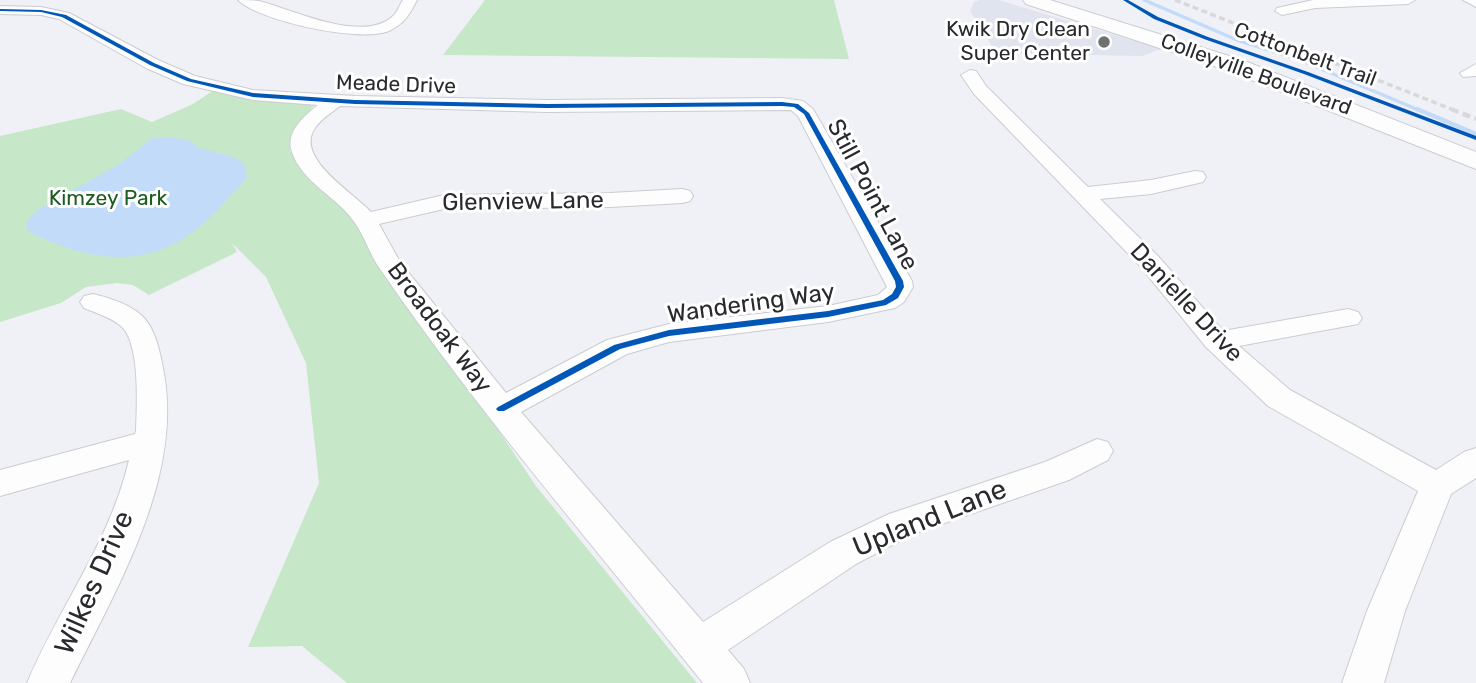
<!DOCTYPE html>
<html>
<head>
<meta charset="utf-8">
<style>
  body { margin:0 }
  canvas { display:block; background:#f0f1f6 }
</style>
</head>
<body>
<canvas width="1476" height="683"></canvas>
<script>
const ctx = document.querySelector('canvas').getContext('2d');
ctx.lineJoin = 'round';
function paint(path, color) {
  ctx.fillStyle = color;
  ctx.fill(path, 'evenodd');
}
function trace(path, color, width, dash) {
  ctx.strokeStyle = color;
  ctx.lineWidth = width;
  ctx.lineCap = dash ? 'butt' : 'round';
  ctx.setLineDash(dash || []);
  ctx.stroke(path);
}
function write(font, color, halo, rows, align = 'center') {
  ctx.font = font + ' Rubik,sans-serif';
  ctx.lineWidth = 6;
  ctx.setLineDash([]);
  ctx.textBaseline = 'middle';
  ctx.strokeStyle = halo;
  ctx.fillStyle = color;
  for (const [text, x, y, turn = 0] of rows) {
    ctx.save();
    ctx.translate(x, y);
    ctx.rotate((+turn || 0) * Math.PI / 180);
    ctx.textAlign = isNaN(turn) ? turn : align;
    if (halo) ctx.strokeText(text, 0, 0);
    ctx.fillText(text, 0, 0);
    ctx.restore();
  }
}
paint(new Path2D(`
  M979,0H999L1161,49L1142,56L1089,55L1062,42L1049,54L996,53L970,11L974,2Z`), '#e0e4ef');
paint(new Path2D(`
  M485,0H834L849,59L443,55Z
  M214,90L316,103L301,121L290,151L340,195L536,486L697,683H347L302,646L248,647L319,483L306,363L266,277L232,243L237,252L149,295L133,285L117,283L86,287L61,303L0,322V136L121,109L152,122L193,104Z`), '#c6e7c8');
paint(new Path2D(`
  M169,137L191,141L197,147L236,158L245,165L247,178C230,196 213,217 194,231C141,272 82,259 28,231L26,223L37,210L118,165L147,142L154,138Z`), '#c2dbf9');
trace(new Path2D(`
  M1144,0L1237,40L1300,60L1421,111`), '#c2dbf9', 3.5);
trace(new Path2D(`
  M1417,109L1476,134`), '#c2dbf9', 4.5);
const minor = new Path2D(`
  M238,0C245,0 253,0 259,1C292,9 366,46 395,14C398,10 400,4 403,0H417C410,14 404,24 389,31C360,43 259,21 238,0Z
  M1313,0H1415L1408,4L1315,8L1282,15L1275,11L1277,8Z
  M1463,0H1476V7Z
  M0,6L41,7L69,13L158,60L195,76L253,90L355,96L547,100L782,98L803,101L813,109L912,281L913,287L904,302L895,308L828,322L669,342L627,354L521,412L703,622L830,542L889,514L1045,462L1097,439L1108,442L1113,451L1108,460L1069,480L913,534L856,564L728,650L744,669L750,683H703C594,546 479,413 380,269C370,255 365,237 355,223C338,197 302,183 292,152C285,132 304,116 318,105L253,100L183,84L146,68L59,19L41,15L0,14ZM340,106L547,112L791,110L798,116L887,287L878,295L828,306L669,324L607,340L506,393L400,262L379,224L444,209L610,207L682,203L690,201L693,196L690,191L682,189L610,193L444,195L371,212C354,193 294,158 315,128C321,119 331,113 340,106Z
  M1476,64V76L1463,77L1460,73Z
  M970,70L976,71L986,86L1088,187L1151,180L1195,171L1203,172L1206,177L1203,182L1151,194L1100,199L1158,256L1223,331L1348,309L1358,312L1362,318L1358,324L1239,346L1290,390L1436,470L1464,452L1476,448V478L1451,494L1405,611L1384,683H1342L1367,611L1418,491L1268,406L1206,347L1140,266L974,94L961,75Z
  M93,294C110,298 133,305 145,319C155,331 159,348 162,363C187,473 117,587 70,683H27C59,607 110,542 129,460L0,496V470L135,434L136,431C137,406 140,347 123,328C113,318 96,313 84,308L80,302L84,296Z`);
const major = new Path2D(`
  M1023,0H1050L1242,60L1476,152V169L1226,70L1026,4Z`);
trace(minor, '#cbccd0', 2);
trace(major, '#cbccd0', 2);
paint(minor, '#fdfdfe');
paint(major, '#fdfdfe');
trace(new Path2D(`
  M1175,0L1456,111`), '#d8d9db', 3.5, [6, 3.5]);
trace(new Path2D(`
  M1451,109L1476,119`), '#d8d9db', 4.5, [8, 4.5]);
paint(new Path2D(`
  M1123,0H1128L1158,17L1208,37L1308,72L1476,136V140L1304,74L1204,39L1154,19Z
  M0,9L41,10L66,15L154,63L191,79L253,93L355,100L547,104L782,102L798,104L809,113L903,281L904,287L898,298L886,305L828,317L669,336L620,349L504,411H498L496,409L498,407L614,345L669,330L828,311L883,300L892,294L896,287L895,281L804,114L794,107L782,106L547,108L355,104L253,97L187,81L150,65L62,17L41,12L0,11Z`), '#0057b8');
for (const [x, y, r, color] of [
  [1104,42,7,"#6f7073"]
]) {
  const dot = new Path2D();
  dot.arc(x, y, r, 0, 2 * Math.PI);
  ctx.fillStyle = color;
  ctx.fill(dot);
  trace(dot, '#fff', 2.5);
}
write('21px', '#292a2d', '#fff', [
  ["Kwik Dry Clean",1090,30],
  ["Super Center",1090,54]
], 'right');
write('21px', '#292a2d', '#fff', [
  ["Cottonbelt Trail",1305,55,20],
  ["Colleyville Boulevard",1256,75,20],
  ["Meade Drive",396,85,2]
]);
write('21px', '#1b5c1f', '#fff', [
  ["Kimzey Park",108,199]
]);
write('24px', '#292a2d', '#fff', [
  ["Still Point Lane",872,195,62],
  ["Glenview Lane",523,202,-1],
  ["Danielle Drive",1186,303,47],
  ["Wandering Way",751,304,-8],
  ["Broadoak Way",439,328,53]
]);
write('28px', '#292a2d', '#fff', [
  ["Upland Lane",930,519,-22],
  ["Wilkes Drive",95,583,-66]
]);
</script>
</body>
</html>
